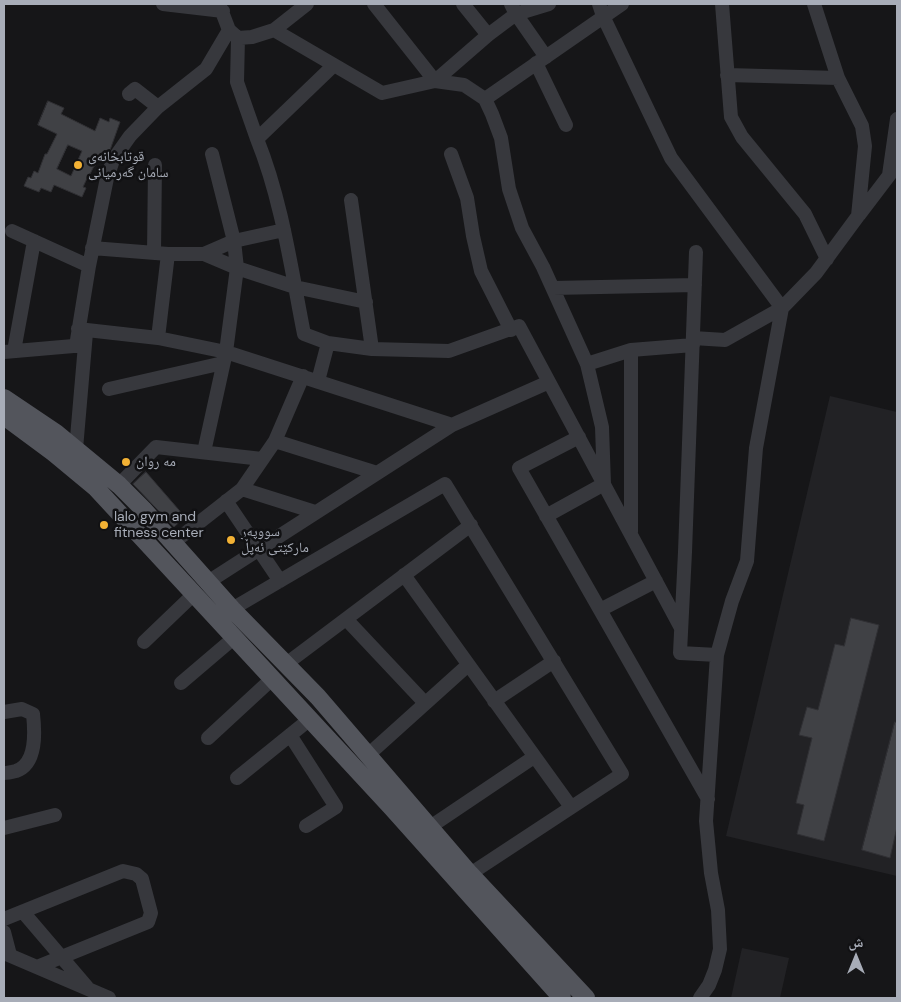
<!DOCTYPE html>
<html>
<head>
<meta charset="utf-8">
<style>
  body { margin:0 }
  #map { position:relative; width:901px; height:1002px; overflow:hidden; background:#161618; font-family:"DM Sans","Noto Naskh Arabic",sans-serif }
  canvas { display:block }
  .frame { position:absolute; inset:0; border:5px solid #a8adb8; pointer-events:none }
  .north { position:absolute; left:831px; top:932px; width:50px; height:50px; -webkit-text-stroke:4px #111113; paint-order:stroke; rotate:0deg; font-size:14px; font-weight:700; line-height:20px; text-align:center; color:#a8adb8 }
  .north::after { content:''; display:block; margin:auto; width:18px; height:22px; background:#a8adb8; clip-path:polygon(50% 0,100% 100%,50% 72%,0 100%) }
</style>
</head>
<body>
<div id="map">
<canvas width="901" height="1002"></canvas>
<div class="frame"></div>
<div class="north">ش</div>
</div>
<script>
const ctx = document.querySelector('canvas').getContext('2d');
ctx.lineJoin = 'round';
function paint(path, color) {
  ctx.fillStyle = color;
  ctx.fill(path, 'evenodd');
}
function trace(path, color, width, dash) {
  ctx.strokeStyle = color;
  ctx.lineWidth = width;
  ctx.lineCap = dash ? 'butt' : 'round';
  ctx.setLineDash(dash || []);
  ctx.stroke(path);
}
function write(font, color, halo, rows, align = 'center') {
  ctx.font = font + ' "DM Sans","Noto Naskh Arabic",sans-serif';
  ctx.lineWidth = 5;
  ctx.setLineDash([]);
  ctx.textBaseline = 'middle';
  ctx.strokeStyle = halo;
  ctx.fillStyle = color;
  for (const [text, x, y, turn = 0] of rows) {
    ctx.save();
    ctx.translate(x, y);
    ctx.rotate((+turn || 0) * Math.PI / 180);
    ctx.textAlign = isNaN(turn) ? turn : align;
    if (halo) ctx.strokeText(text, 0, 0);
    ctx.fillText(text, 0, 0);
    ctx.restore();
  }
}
paint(new Path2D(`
  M830,396L897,412V876L726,836Z
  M742,948L789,958L780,998H731Z`), '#222225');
const building = new Path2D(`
  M48,101L64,108L61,114L95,131L100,118L109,122L110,118L120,122L110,150L105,158L100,156L95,166H94L90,174H89L83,187L86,188L82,197L54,185L51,192L41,188L39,192L24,186L28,177L31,178L34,171L38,173L45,154H47L57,134L38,125ZM68,145L82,151L71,176L57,169Z
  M146,472L185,517L174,527L133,484Z
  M851,618L879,625L824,841L797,834L804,805L796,803L812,738L799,735L807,707L818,710L835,644L844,646Z
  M895,722L897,723V827L890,858L862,850Z`);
paint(building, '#404145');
trace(building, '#303034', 1);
trace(new Path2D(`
  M163,4L223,11
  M219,4L229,30L238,38L252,37L274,30L307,4
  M374,4L435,81L464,85L485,99L492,114L501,138L509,189L522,228L543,267L587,364L602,427L604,484L546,516
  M463,4L488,35
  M511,4L516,14L546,57
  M599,4L603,16L671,158L782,308L756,448L747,561L732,601L717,655L706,821L711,873L718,910L720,949L715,970L709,985L700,998
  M722,4L731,117L742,137L805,214L827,259
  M274,30L382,93L435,81L488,35L516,14L549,4
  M238,38L237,82L257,139
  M536,63L566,125
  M334,65L257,139C282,201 291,268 304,334L328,343L372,349L449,351L519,326L681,628
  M727,75L838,78
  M129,94L135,89L158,107
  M485,99L622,4
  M451,154L467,198L473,236L481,271L511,330
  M889,175L897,119
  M351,200L372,349
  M859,215L897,165
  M12,231L89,266
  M92,248L168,254H204L237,268L295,287L366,302
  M696,252L685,552L680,653L717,655
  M154,253L155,165
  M204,254L234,241L284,230
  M553,288L695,285
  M78,329L158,338L226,352L452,425
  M158,338L168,254
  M693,338L725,340L782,308L816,273L858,216L865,146L862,126L838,78L814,4
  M76,346L89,266L107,178L113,160L130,136L158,107L206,69L229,30
  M631,350V532
  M14,351L34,241
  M4,352L85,345
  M587,364L631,350L693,345
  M318,381L328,343
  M109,389L223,363
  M579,437L519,468L708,799
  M275,441L377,473
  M76,449L86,333
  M204,452L226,352L237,268L234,241L212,154
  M119,485L156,447L262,459
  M242,489L315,512
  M226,501L280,581
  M173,543L242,489L275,441L303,376
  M404,575L571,807
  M208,582L452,425L549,382
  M232,609L445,484L622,774L470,874
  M600,610L656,581
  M346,619L425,703
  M144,642L193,595
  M286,664L471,525
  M181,683L235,637
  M494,701L554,661
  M4,712L22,709L33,714C35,732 37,764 16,771C12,772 8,773 4,773
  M290,735L336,807L306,826
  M208,738L273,678
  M368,755L468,665
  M237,778L310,719
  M430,827L534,757
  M4,828L55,815
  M23,912L87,987
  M4,919L123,871L136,874L142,879L151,913L148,922L37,967
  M4,932L10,955
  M4,953L109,998`), '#37383d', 14);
trace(new Path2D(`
  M4,398L56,433L119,485L143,509L232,609L318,697L470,874L586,998
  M4,416L54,453L95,487L392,808L562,998`), '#53555c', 18);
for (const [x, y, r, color] of [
  [78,165,5,"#f2b134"],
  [126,462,5,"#f2b134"],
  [104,525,5,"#f2b134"],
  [231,540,5,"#f2b134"]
]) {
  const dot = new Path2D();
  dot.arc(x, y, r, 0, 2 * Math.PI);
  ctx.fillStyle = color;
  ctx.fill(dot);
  trace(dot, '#111113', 2);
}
write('14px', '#a8adb8', '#111113', [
  ["قوتابخانەی",88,157],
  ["سامان گەرمیانی",88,173],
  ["مه روان",136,462],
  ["lalo gym and",114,517],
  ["fitness center",114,533],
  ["سووپەر",241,532],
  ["مارکێتی ئەپڵ",241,548]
], 'left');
</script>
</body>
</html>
